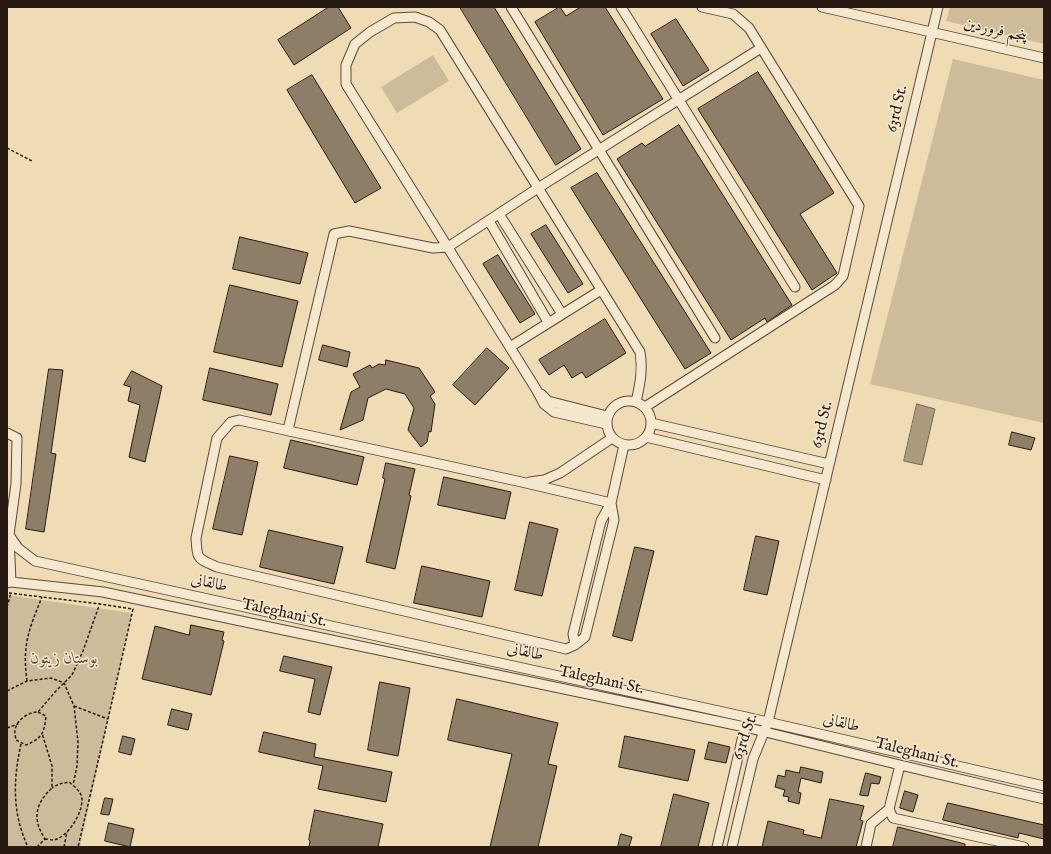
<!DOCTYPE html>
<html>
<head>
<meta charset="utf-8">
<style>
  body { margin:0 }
  #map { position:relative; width:1051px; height:854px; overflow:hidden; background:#efdcb5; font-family:"IM FELL English",serif }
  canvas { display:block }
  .frame { position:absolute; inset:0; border:8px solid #281913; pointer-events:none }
</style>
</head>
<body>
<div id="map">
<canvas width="1051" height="854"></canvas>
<div class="frame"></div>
</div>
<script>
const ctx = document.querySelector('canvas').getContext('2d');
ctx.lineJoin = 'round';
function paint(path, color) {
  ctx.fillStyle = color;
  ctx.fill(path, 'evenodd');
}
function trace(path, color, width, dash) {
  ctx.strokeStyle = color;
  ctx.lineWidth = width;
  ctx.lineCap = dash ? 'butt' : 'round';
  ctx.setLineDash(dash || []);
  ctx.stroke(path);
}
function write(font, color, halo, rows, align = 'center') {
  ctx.font = font + ' "IM FELL English",Amiri,serif';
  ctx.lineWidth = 3;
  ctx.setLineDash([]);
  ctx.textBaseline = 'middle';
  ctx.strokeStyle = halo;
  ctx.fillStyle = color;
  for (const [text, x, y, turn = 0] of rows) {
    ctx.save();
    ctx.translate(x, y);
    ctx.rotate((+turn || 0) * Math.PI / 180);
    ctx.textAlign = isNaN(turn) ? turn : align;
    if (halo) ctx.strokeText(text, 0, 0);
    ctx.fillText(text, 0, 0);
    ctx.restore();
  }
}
paint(new Path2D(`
  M950,7H1044V44L946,21Z
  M433,55L449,81L397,113L381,87Z
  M953,59L1044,80V423L870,384Z
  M7,595L132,613L80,847H7Z`), '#cdbb99');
const water = new Path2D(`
  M917,404L935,409L922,465L904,461Z`);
paint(water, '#ab9a7e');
trace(water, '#776653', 1);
const building = new Path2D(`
  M329,7H338L351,28L294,65L278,40Z
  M460,7H494L581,149L556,165Z
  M560,7L566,16L581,7H605L663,99L603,135L535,22Z
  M676,19L709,70L683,86L651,34Z
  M758,72L834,193L800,214L837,273L812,290L698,109Z
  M312,75L381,188L355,203L287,90Z
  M679,125L792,305L767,322L765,318L731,340L617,159L642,143L645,146Z
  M597,173L711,353L685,369L571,188Z
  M546,225L583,284L568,293L531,234Z
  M240,237L308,253L300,284L233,269Z
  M498,255L535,314L520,323L483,264Z
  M230,285L298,301L282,367L214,352Z
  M605,319L626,353L586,378L582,372L572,378L564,365L549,375L539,360Z
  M323,345L350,352L347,367L319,360Z
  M487,348L509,368L475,405L453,385Z
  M386,360L419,368L435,392L430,396L435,404L431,432L429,431L427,442L421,447L408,430L414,408L405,394L386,389L368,398L363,420L340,430L351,392L360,387L353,374L370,365L372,368L379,364L385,365Z
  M210,368L278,384L271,415L203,400Z
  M49,369L63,370L51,453L56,454L44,532L26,529Z
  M132,371L162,386L145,462L129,457L140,405L128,401L131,387L124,385Z
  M1012,432L1035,438L1031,450L1009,445Z
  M291,440L364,457L357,485L284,468Z
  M230,456L258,462L242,535L213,529Z
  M386,463L415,469L409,495L411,496L395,569L366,562L385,479L383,478Z
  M444,477L511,492L505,519L438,505Z
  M530,522L558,529L542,596L515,590Z
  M269,530L343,547L334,584L260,567Z
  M756,536L779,541L767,595L744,590Z
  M635,547L654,551L632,641L613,636Z
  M422,566L490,581L482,617L414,603Z
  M191,625L224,632L222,640L224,641L211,695L142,679L155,626L189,635Z
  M284,656L332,667L320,715L308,712L315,679L280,671Z
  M380,682L410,688L398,756L368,750Z
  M457,699L558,723L548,764L557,766L538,847H490L512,754L448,740Z
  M172,709L192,714L188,730L168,725Z
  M264,732L316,744L314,757L392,772L386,802L318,789L323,766L259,752Z
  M123,736L135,739L131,755L119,752Z
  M625,736L695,750L688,781L619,767Z
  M709,742L730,747L726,763L705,759Z
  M801,767L823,772L821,783L801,778L798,792L801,793L799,804L788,801L789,797L783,796L785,790L775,787L778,775L785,777L786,770L799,773Z
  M866,773L881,777L879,784L871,783L868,796L860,795Z
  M905,791L918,795L913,812L900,808Z
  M674,794L709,803L698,847H661Z
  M105,798L113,799L109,815L101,814Z
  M830,799L864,806L860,820L863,821L856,847H762L768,821L804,830L803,834L821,838Z
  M948,803L1044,825V839L1019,833L1018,838L943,820Z
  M315,810L383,824L378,847H309L310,841L309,840Z
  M109,823L134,829L130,847L105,841Z
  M898,827L965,844V847H893Z
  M621,834L632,837L629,847H618Z`);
paint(building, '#8f7e67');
trace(building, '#281913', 1);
const minor = new Path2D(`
  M511,7L715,338
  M621,7L795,287
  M822,7L1044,58
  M499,214L562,314
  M489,221L548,322
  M510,347L601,290
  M541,394L548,401L607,416
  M607 423a22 22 0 1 1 44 0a22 22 0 1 1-44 0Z
  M645,407L835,285L843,276L859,206L749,28L733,14L702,7
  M239,420L526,483L611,503L614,520L585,637L575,645L566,649L217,567C198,558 197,561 196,538L217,438L231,422Z
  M651,423L829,464
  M606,424L554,412L544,404L536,389L346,84V65L355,44L370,32L394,18L415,17L429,22L440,30L640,352C643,370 640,384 636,402
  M288,430L334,234L349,231L433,248L448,247L538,188L761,48
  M7,433L17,438L16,484L9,535L11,582
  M646,437L826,480
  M530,482L544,480L560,473L612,438
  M9,535L18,548L35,561L746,717L1044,786
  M7,583L11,582L103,592L745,727L900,765L1044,799
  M575,645L573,634L601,521L611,503L624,445
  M900,765L889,809L893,818L1024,847
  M717,847L745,727
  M732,847L753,759L768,722L938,7
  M866,847L871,824L889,809`);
trace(minor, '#5a4a3c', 11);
trace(new Path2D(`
  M7,148L32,161
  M9,593L100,604L133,609L108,719L78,847
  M7,607L11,593
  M27,681C22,645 29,629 42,597
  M7,691L27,681L51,678L64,683L74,706L78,742L77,766L73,785
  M74,706L108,719
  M38,712L46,716C44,734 42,738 26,745L16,740C16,738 14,733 15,731C16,720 28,712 38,712L55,692L72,675L83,651L100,603
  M7,728L18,724
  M21,744C13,780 12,813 28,847
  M45,839C47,839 51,840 54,840C68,837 82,814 82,800C82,792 75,787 69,782L59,784L52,788
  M37,847L45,839C32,819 35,804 52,788V766L42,733
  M64,847L67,832`), '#281913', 1.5, [3, 2]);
trace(minor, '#f5e8cf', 9);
write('16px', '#281913', '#f5e8cf', [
  ["پنجم فروردین",995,31,13],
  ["63rd St.",898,109,-77],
  ["63rd St.",823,425,-77],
  ["طالقانی",209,584,12],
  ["Taleghani St.",284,614,12],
  ["طالقانی",525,653,12],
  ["Taleghani St.",601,681,12],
  ["طالقانی",841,724,13],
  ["63rd St.",746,737,-71],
  ["Taleghani St.",917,754,14]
]);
write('italic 16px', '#5a4a3b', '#f5e8cf', [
  ["بوستان زیتون",64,660]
]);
</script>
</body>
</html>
